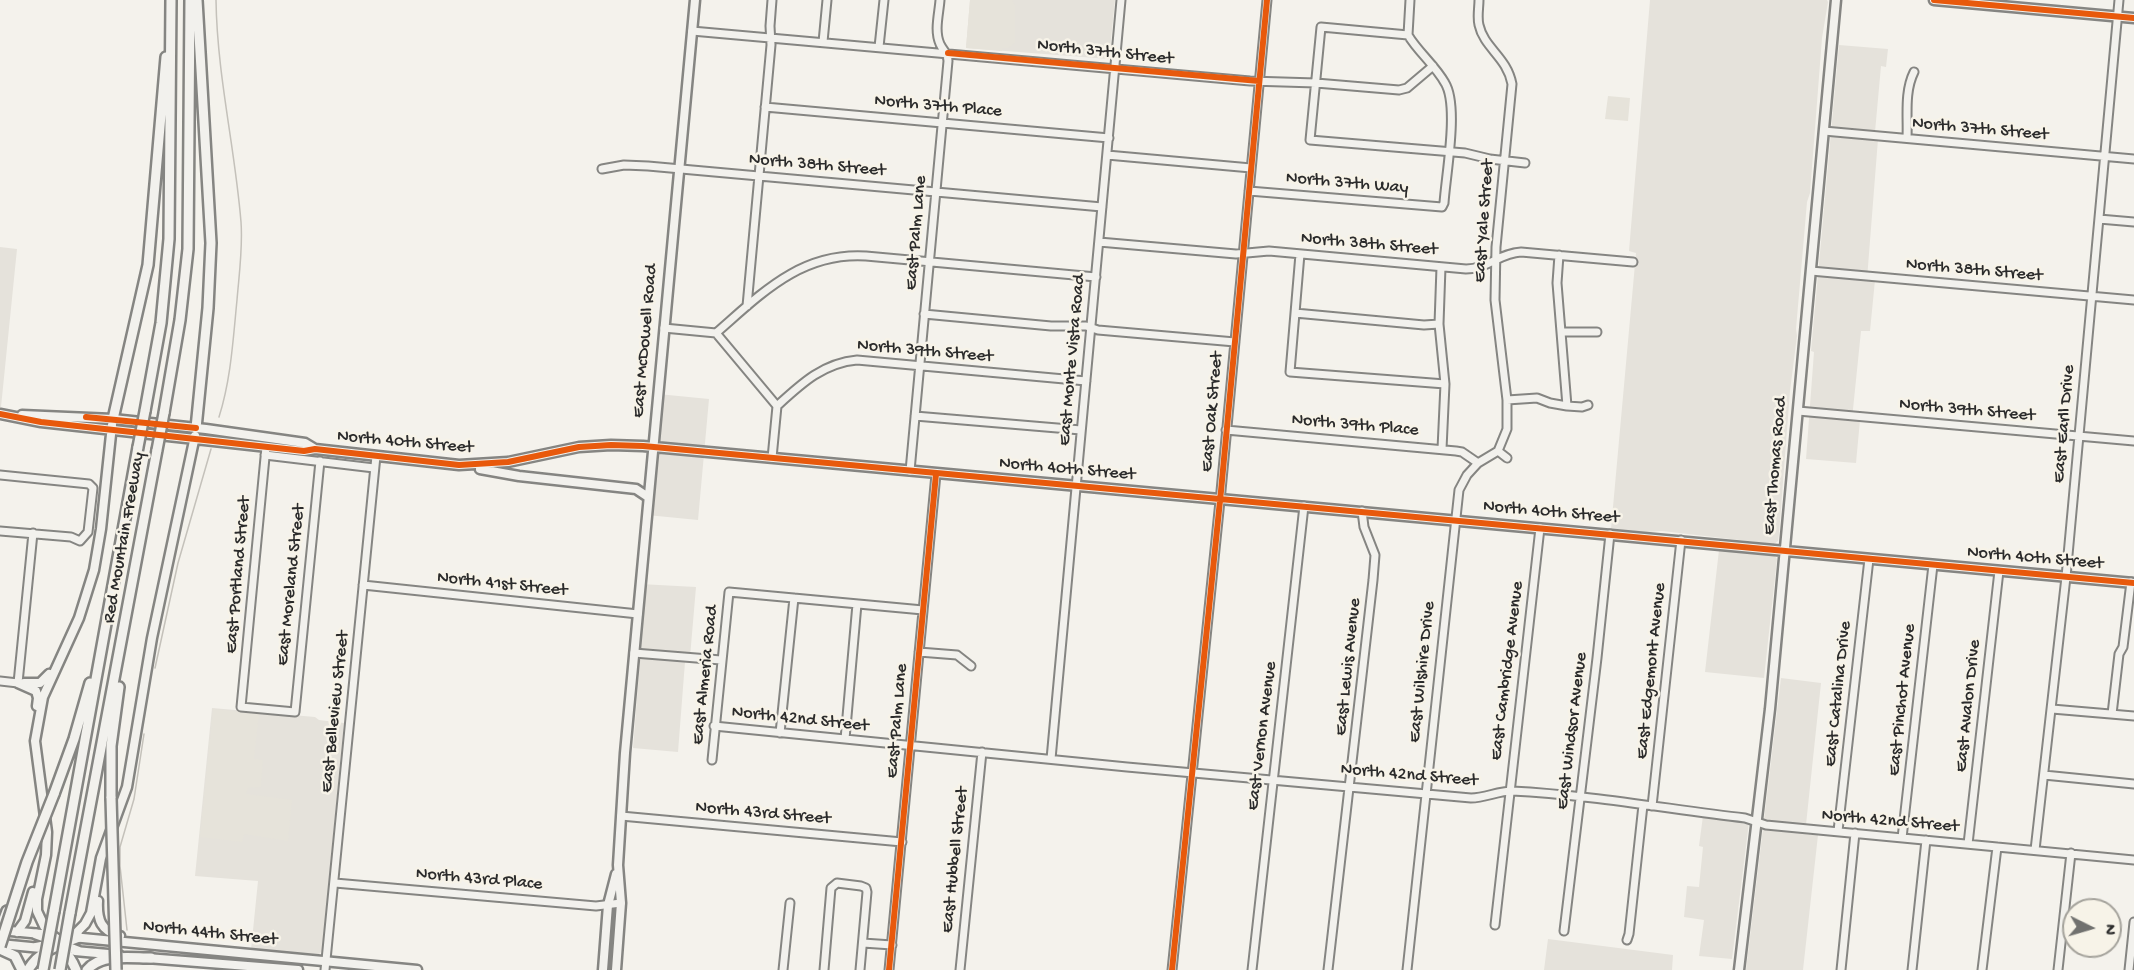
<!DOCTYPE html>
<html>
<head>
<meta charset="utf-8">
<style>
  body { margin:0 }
  #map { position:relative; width:2134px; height:970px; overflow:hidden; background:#f4f2ec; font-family:"Gochi Hand",sans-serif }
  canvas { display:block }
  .north { position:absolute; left:2062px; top:898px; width:60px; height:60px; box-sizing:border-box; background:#f7f3e8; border:2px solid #a5a39c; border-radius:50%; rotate:95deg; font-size:16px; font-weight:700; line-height:24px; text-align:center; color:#2b2b2b }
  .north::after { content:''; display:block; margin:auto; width:21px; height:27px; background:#71716f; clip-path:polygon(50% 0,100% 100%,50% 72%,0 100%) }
</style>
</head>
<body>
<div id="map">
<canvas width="2134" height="970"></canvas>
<div class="north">N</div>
</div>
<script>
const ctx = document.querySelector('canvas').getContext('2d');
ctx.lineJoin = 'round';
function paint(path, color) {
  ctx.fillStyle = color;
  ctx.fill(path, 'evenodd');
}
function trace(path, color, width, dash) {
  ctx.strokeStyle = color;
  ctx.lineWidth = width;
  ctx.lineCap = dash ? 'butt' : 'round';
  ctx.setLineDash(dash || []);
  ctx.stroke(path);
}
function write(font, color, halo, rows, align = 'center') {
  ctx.font = font + ' "Gochi Hand",sans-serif';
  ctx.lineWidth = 5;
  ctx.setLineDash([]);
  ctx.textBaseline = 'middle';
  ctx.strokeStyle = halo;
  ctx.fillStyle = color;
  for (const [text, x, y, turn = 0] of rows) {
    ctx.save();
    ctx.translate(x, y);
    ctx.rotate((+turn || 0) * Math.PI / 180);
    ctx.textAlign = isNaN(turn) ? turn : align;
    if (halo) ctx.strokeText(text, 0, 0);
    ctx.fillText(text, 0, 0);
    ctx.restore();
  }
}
paint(new Path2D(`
  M970,0H1115L1109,59L966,48Z
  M1650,0H1827L1828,2L1822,38L1810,193L1807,202L1796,329L1797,336L1790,391L1779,534L1778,541L1774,544L1662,531L1646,532L1611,529L1636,253L1629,251Z
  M1839,45L1888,49L1886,67L1881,66L1875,132L1878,139L1867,279L1875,280L1870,331H1861L1852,419L1860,420L1856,463L1806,459L1814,352L1811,351Z
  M0,247L17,249L1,407H0Z
  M658,394L709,399L698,520L647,515Z
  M1719,550L1774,555L1777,559L1764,678L1705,672Z
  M640,584L696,587L690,657L634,653Z
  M642,658L685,662L678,752L633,748L640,661Z
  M1781,678L1821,683L1805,834L1818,835L1803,970H1746Z
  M212,708L315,717L319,720L344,723L322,951L317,956L251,950L258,881L195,876Z
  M1703,816L1749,822L1732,959L1699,956L1704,920L1684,917L1687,886L1699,887L1703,847L1699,846Z
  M1548,939L1673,955L1672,970H1544Z`), '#e5e2db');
paint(new Path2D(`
  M970,0H1012L1015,5V43L1008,48H1002V51L966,48Z
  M1608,96L1630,98L1628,121L1605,119Z
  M213,709L259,714L254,759L263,760L261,787L248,788L246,794L292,800L288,841L244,834L242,842L200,837Z`), '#e6e3da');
trace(new Path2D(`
  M216,0C217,75 235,148 241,222C243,248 239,275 237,300C233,340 231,379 219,417
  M155,668L178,563L211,449
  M127,930L120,866V847L134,799L144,734`), '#c4c1ba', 1.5);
const minor = new Path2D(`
  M692,31L1250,81L1316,83L1399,90L1407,88L1433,66
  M1408,35L1321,27L1310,140L1465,153L1490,159L1525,163
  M823,42L827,0
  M879,47L884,0
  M765,107L1109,138
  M1824,131L2134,159
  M1907,138C1908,117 1904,92 1914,72
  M1107,155L1251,168
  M602,169L624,165L648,166L1102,207
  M1249,191L1442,207L1444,203C1446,174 1459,106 1445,83C1435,65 1418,52 1408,35L1410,0
  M2099,219L2134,222
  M1099,242L1236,254L1269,251L1466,269C1487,269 1500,253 1521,252L1633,262
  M1300,254L1290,372L1445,384
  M1559,255L1557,283L1567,406
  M1441,267L1439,324L1445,384L1442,449
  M1811,271L2134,300
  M747,306L771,45L770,26L772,0
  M1295,313L1424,325L1439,324
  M924,314L1051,326H1086L1098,330L1235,342
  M664,328L716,333C762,293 801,252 866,256L1096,277
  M1561,332H1597
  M716,333L777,406L772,458
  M1507,400L1537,398L1550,403L1567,406L1582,407L1588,405
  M777,406C801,384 823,363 857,360L1086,381
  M1798,411L2134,441
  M915,416L1081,430
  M1226,430L1456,451L1462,452L1478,463
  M266,447L241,707L295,712L320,461
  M1498,451L1507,458
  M265,455L374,468
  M910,471L948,61C948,52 943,51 940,44C934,31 939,14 940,0
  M0,475L89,484L93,488L88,532L80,541L71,537L0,531
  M363,585L638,614
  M919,652L957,655L971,666
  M634,653L721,660
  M0,681L18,683L33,533
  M2052,709L2134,716
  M2112,714L2119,654L2123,647L2131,582
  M714,726L1127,767L1471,798C1485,798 1498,791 1512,791C1590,795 1668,809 1745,818L1766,825L2134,860
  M780,733L794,598
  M845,739L857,604
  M1051,759L1121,0
  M712,760L729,592L923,610
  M2044,775L2134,784
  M1652,806L1681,540
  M621,816L902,842
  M1838,831L1869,559
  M1902,838L1933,565
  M1968,844L1999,571
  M2035,850L2066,577L2119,0
  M335,883L596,906L621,903
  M1495,925L1540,528
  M1564,931L1597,658L1610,534
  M1627,940L1629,934L1643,805
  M863,943L892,945
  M325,970L376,456
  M783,970L790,903
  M824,970L831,888L837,883L861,886L866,888L867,892L860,970
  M889,970L936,474
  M960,970L982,752
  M1172,970L1221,491L1267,0
  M1252,970L1304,506
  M1328,970L1373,580L1375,555L1364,527L1362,511
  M1407,970L1459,490L1467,475L1478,463L1498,451L1507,429V400L1495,300L1496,247L1512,84C1507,57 1484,48 1479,25C1477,17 1479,8 1479,0
  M1841,970L1855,833
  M1912,970L1926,840
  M1982,970L1997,847
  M2058,970L2071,853
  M2129,970L2134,922`);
const major = new Path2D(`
  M1934,0L2134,18
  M0,414L41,422L304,451L315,449L459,465L508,462L579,447L611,445L643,446L2134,583
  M22,415L113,419L206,429L305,443L315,449
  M480,469L519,476L636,489L648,497
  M18,683L36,691L38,698L37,706
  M24,683H40L49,674
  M98,901C97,920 101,931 120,936
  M0,930L41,934
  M17,932L25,921L33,892
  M72,937L417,970
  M0,944L41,948
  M36,947L57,943L77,932L85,924L91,913L101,858L127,787L152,638L195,436
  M75,951L119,955
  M79,951L66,946L52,935L44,926L37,911V899L46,855L47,832L35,741L43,697L79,618L94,570L101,529L112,425
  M147,958L298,970
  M603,970L608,905L616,874
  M616,970L621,903L618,865L625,753L695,0
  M1739,970L1770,709L1836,0`);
const highway = new Path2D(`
  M145,411L161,323L169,239L171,0
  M164,413L180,320L188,249L190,0
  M113,419L148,265L166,57
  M196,428L208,308L211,243L197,0
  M54,794L74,739L90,683
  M111,798V746L119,687
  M54,911L138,447
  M70,913L157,450
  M0,930L7,911
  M36,934C55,940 68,950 76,970
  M0,949L15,956L22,970
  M28,970C39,951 60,944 79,937
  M87,970C101,953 131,958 151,958`);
trace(minor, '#858582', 11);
trace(major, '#858582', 13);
trace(highway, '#858582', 14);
trace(minor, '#f2f1ed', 7);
trace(major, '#f2f1ed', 8);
trace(highway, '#f2f1ed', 9);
const highwayBridge = new Path2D(`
  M138,447L145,411
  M157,450L164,413
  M111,798L116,970
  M0,946L27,862L54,794
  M43,970L54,911
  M60,970L70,913`);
trace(highwayBridge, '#858582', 14, []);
trace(highwayBridge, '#f2f1ed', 9);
trace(new Path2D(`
  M1934,0L2134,18
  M948,53L1259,81
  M0,414L41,422L304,451L315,449L459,465L508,462L579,447L611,445L643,446L2134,583
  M86,417L196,428
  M889,970L936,474
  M1172,970L1221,491L1267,0`), '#e8590c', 6);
write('18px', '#2b2b2b', '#f7f3e8', [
  ["North 37th Street",1105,53,6],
  ["North 37th Place",938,107,5],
  ["North 37th Street",1980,130,5],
  ["North 38th Street",817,166,5],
  ["North 37th Way",1347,184,5],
  ["East Yale Street",1485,221,-86],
  ["East Palm Lane",917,233,-85],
  ["North 38th Street",1369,245,5],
  ["North 38th Street",1974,271,5],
  ["East McDowell Road",646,341,-85],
  ["North 39th Street",925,352,5],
  ["East Monte Vista Road",1073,360,-85],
  ["North 39th Street",1967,411,5],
  ["East Oak Street",1213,412,-85],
  ["East Earll Drive",2065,424,-85],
  ["North 39th Place",1355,426,5],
  ["North 40th Street",405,443,5],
  ["East Thomas Road",1776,466,-85],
  ["North 40th Street",1067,470,5],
  ["North 40th Street",1551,513,5],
  ["Red Mountain Freeway",125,538,-80],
  ["North 40th Street",2035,559,5],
  ["East Portland Street",239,575,-85],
  ["East Moreland Street",292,585,-84],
  ["North 41st Street",502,585,6],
  ["East Lewis Avenue",1349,667,-84],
  ["East Cambridge Avenue",1508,671,-83],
  ["East Edgemont Avenue",1652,671,-84],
  ["East Wilshire Drive",1423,672,-84],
  ["East Almeria Road",706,675,-84],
  ["East Catalina Drive",1839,694,-84],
  ["East Pinchot Avenue",1903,700,-84],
  ["East Avalon Drive",1969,706,-84],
  ["East Belleview Street",336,712,-84],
  ["North 42nd Street",800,720,6],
  ["East Palm Lane",898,721,-85],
  ["East Windsor Avenue",1573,731,-83],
  ["East Vernon Avenue",1263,736,-83],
  ["North 42nd Street",1409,776,5],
  ["North 43rd Street",763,814,5],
  ["North 42nd Street",1890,822,5],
  ["East Hubbell Street",956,860,-84],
  ["North 43rd Place",479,880,5],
  ["North 44th Street",210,934,6]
]);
</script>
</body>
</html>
